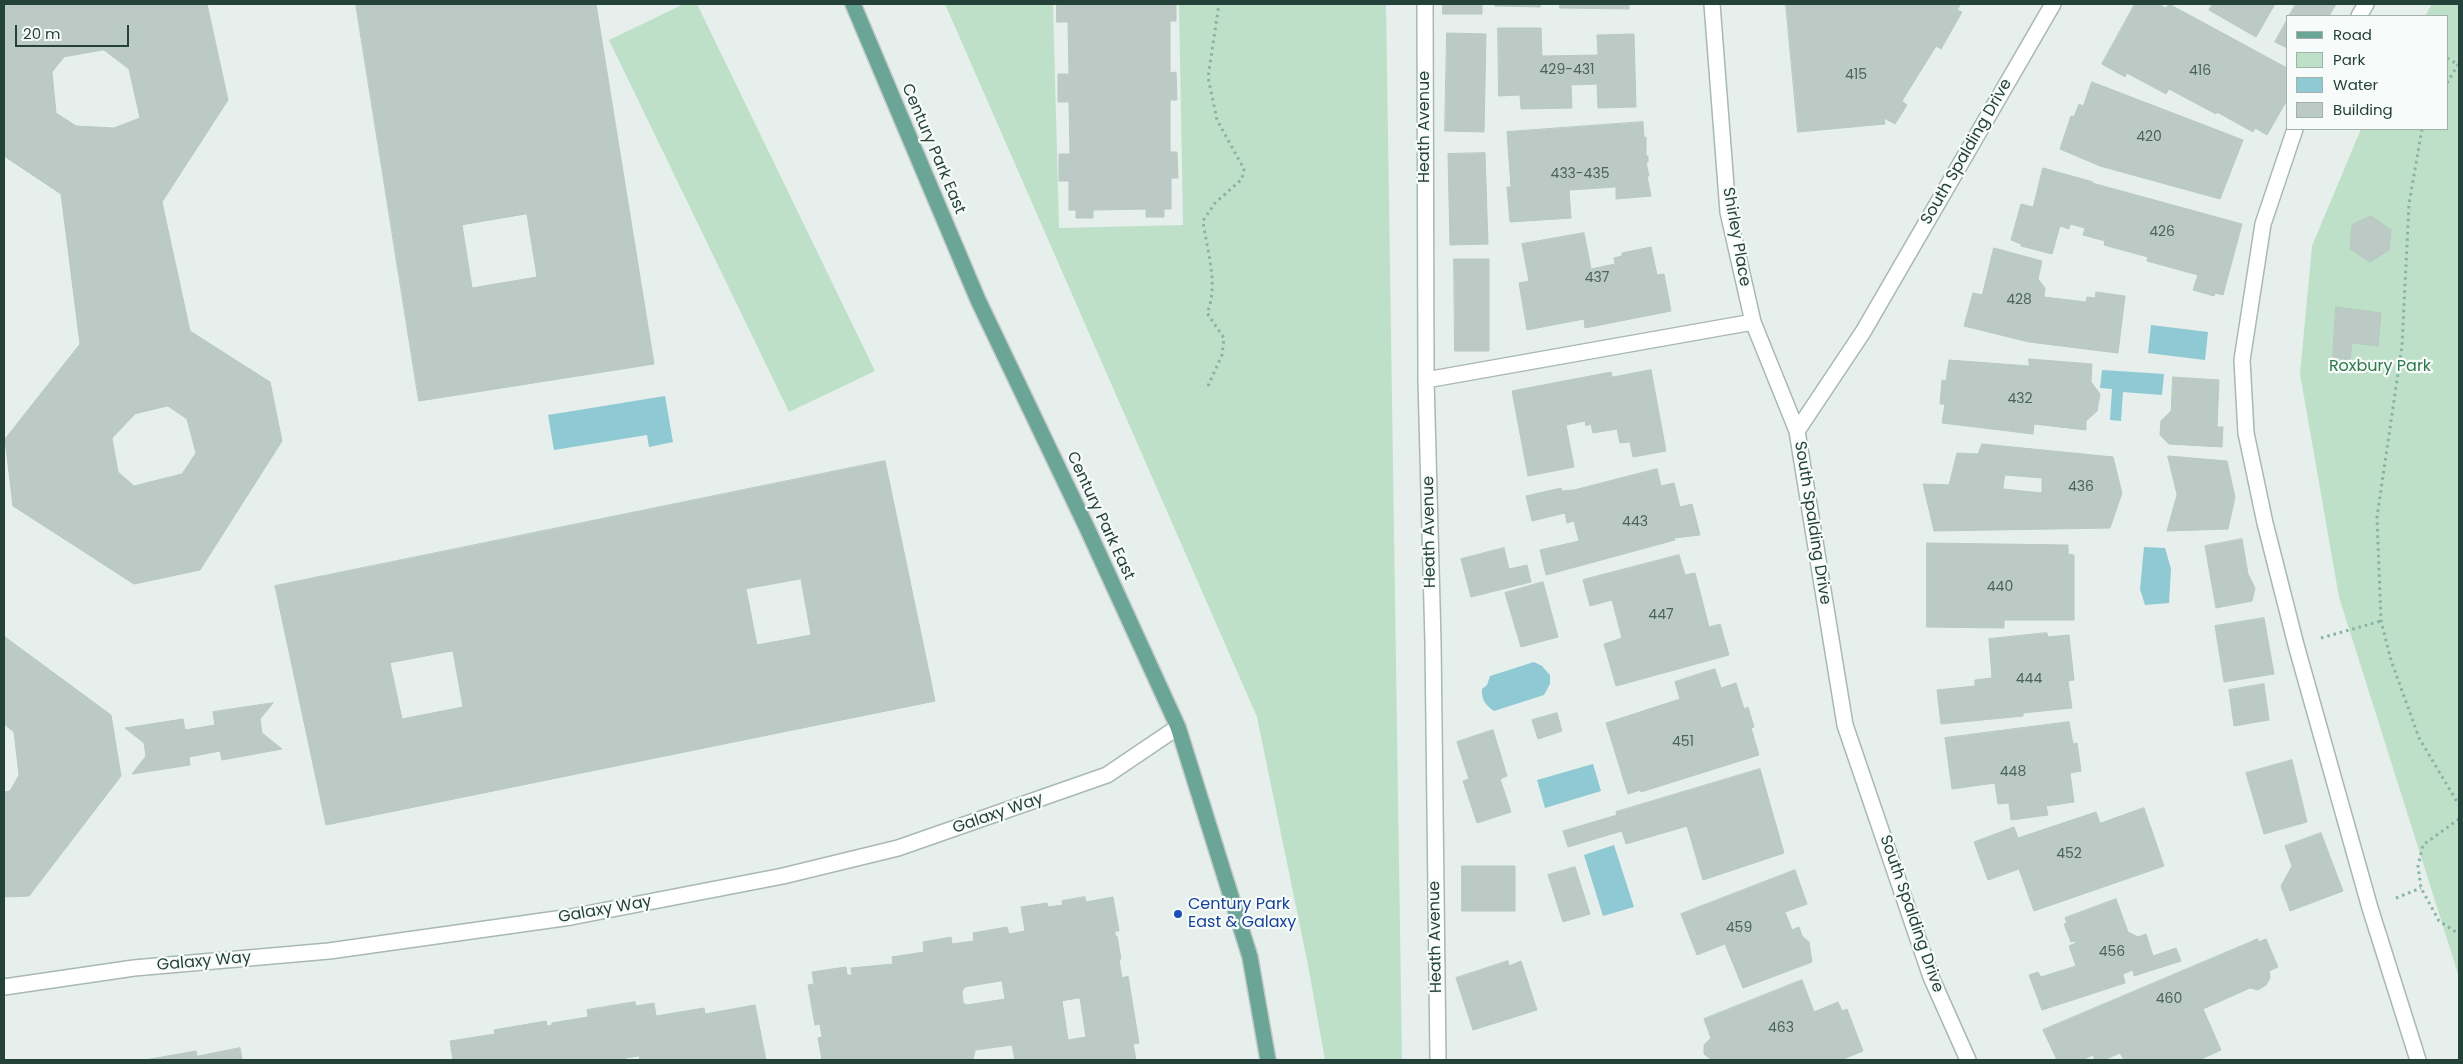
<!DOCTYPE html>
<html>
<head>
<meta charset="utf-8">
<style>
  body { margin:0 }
  #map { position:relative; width:2463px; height:1064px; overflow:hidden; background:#e6efeb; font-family:Poppins,sans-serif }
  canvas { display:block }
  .frame { position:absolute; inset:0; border:5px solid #24423a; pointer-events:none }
  .legend { position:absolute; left:2286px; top:15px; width:162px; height:115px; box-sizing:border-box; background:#f7fbf9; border:1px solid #a3b1ad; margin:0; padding:6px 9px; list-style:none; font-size:15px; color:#24423a }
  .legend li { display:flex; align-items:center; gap:10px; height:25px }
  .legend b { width:25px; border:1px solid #a3b1ad }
  .scale { position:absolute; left:15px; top:25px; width:114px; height:22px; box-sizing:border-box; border:2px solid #24423a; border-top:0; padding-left:6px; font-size:15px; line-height:18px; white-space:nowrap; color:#24423a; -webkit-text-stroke:4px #f7fbf9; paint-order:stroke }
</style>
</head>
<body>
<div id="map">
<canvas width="2463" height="1064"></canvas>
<div class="frame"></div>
<ul class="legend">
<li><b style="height:6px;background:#6aa596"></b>Road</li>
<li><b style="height:14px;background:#bfe0c8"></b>Park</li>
<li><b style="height:14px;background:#8ec9d4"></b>Water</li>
<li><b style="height:14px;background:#bbcac4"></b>Building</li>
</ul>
<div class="scale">20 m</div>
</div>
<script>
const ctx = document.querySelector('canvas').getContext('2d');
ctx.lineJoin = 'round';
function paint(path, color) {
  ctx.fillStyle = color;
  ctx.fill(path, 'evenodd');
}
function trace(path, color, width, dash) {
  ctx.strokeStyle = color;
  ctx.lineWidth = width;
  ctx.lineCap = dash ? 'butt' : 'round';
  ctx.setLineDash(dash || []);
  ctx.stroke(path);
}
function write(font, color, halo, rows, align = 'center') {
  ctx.font = font + ' Poppins,sans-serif';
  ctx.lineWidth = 4.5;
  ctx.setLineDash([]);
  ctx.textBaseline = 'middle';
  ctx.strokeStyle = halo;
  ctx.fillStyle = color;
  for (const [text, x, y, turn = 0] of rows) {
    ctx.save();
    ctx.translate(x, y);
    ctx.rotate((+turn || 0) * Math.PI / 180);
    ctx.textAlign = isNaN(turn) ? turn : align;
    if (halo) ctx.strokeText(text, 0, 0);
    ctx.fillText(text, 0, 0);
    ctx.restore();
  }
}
paint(new Path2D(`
  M684,4H697L875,371L789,412L609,40Z
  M945,4H1053L1059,228L1183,225L1179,4H1386L1402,1060H1325L1308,965L1257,717Z
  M2432,4H2459V977L2339,597L2300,374L2312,246L2361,129H2447V16H2425Z`), '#bfe0c8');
paint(new Path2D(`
  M2151,325L2208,332L2205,360L2148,353Z
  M2102,370L2164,374L2162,395L2123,392L2121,421L2110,420L2112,389L2100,388Z
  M665,396L673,442L649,447L647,435L554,450L548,415Z
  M2144,547L2165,548L2171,569L2169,603L2145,605L2140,589Z
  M1534,662L1542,666L1550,675V684L1544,695L1494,711C1486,706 1481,699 1482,689L1487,685L1490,676Z
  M1593,764L1601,791L1545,808L1537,780Z
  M1614,845L1634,907L1603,916L1584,855Z`), '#8ec9d4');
const building = new Path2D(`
  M4,4H207L228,100L162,202L190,331L270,382L282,441L200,570L134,584L13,506L5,439L80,344L61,194L4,156ZM104,50L129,69L140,118L114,128L76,126L56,113L52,72L64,57ZM168,406L187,419L196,453L182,474L134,486L118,472L112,438L135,414Z
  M356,4H596L654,364L419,401ZM527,214L537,277L472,288L462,225Z
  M1057,4H1176V21H1170V73L1176,72L1177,100H1170V152H1177L1178,178H1171V209H1164V217H1146V209L1093,210V218H1076V210H1069V181H1059V154H1070L1069,102H1058V74H1069L1068,22H1057Z
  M1443,4H1482V14H1443Z
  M1495,4H1541L1540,7L1495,6Z
  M1560,4H1629V9L1560,8Z
  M1786,4H1961L1957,10L1962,12L1941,49L1936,46L1902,101L1907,105L1895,124L1884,118L1885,124L1798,132Z
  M2135,4H2157L2166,8L2169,4L2287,68V100L2267,135L2255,128L2253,132L2217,112L2216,114L2169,89L2166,94L2127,73L2125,77L2102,64Z
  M2213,4H2275L2256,37L2209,10Z
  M2296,4H2336L2329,16H2289Z
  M2287,20V48L2275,42Z
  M1498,28H1541L1542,56L1598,55L1597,35L1634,34L1636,107L1598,108L1597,84L1571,85L1572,108L1521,109L1520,95L1499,96Z
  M1447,33L1486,34L1484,132L1445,131Z
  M2092,82L2243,140L2220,199L2100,166L2060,149L2071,116L2074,117L2079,104L2083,106Z
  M1643,122L1644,138L1646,137V156H1648V162H1646L1649,176H1647L1651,196L1616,199V187L1569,190L1571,218L1510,222L1507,187H1511L1507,132Z
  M1485,153L1488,244L1450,245L1448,154Z
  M2043,168L2093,182L2092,183L2242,224L2223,295L2215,293L2214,296L2193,290L2198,275L2147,261L2148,257L2104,245L2105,241L2083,235L2085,228L2070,224L2069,229L2060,226L2052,254L2021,246V244L2011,240L2021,204L2033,207Z
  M2371,216L2391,230L2389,250L2370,262L2350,249L2352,225Z
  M1584,233L1591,269L1615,264L1614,258L1622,256V253L1651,247L1657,275L1664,274L1671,311L1585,328L1584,319L1527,330L1519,283L1529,281L1522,244Z
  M1994,248L2042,261L2038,279L2045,288L2044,297L2086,302L2087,297L2095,298L2096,292L2125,296L2118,353L2029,342L1964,326L1973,293L1982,295Z
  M1454,259H1489V351H1455Z
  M2336,307L2381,313L2378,346L2352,343L2350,360L2333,358Z
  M2029,359L2092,364L2091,382L2100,394L2097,411L2086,421V430L2034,424L2033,434L1942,423L1945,404H1940L1942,380L1946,381L1949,360L2029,366Z
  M1651,370L1666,451L1633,457L1630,442L1620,443L1617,429L1593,433L1591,424L1586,426L1585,421L1566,425L1574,467L1528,476L1512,391L1611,372L1612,377Z
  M2173,377L2219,380L2217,427H2223L2222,447L2169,444L2160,435L2161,421L2171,411Z
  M1982,444L2113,457L2122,493L2110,528L1934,531L1923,484L1949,485L1957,453L1978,454ZM2005,475L2042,478V493L2003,489Z
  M2168,456L2227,461L2235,497L2228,529L2167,531L2177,495Z
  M885,461L935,701L326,825L275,586ZM801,579L811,635L757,645L746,589ZM453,651L463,707L402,719L390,663Z
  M1657,469L1661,486L1674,483L1680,507L1692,504L1700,535L1674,538L1675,540L1546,575L1540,550L1579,541L1574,521L1567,523L1565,513L1532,521L1526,496L1561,488L1562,491L1574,490Z
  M2242,539L2248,574L2255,588L2252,601L2216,608L2205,546Z
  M1927,543L2068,545V554L2074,555V620H2004V628L1927,627Z
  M1504,548L1509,569L1527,565L1531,582L1471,597L1461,559Z
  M1679,555L1685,575L1695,573L1709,627L1720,624L1729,655L1616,686L1604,644L1622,638L1612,600L1590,606L1583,580Z
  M1543,582L1558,637L1521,647L1505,593Z
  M2264,618L2274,674L2224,682L2215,626Z
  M4,632L5,637L111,715L121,776L29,896L4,897V792L10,791L19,775L14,732L4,724Z
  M2047,633L2048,637L2069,635L2074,680L2068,681L2072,708L2023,713V716L1941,724L1937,690L1975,686V680L1992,678L1989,639Z
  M1715,669L1721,688L1736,683L1744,709L1748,707L1754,727L1751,728L1759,755L1641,792L1640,790L1628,794L1606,723L1680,699L1675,682Z
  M2264,684L2269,720L2234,726L2229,690Z
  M273,703L260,719L262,733L282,749L222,760L220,751L189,757L190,765L132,774L146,756L144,743L125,728L183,719L185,730L215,725L213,712Z
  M1557,713L1562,731L1538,739L1532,720Z
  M2069,722L2073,744L2077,743L2081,771L2070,773L2074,802L2046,806L2048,815L2011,820L2009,803L1998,804L1995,783L1952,789L1945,738Z
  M1493,730L1507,776L1500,779L1511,812L1477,823L1463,781L1469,779L1457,742Z
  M2292,760L2307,822L2264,834L2246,773Z
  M1760,769L1784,853L1703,880L1687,826L1626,844L1622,831L1568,847L1563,831L1617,815L1616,812Z
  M2144,808L2164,866L2034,911L2019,869L1988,880L1974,842L2014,827L2018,838L2096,812L2100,823Z
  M2321,833L2343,891L2290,911L2281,886L2292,866L2285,846Z
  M1462,866H1515V911H1462Z
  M1575,867L1590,914L1563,922L1548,875Z
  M1795,870L1807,904L1785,912L1792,930L1799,927L1802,936L1809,942L1812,962L1743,988L1725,944L1697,955L1681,914Z
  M1085,897L1086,902L1113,897L1119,931H1115V936H1117L1121,959L1119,960L1122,978L1128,976L1139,1043L1133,1044L1136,1060H1015L1012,1045L975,1050L973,1060H822L818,1038L822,1037L820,1024L815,1025L808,985L814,984L812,972L846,967L847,975H852L851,968L893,964L892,957L924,952L923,942L951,937L952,944L974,941L973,933L1007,927L1009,934L1025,931L1021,907L1047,903L1048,907L1063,905L1062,901ZM1002,981L1005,999L967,1005L963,1003L962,991L965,987ZM1080,998L1086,1037L1068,1040L1062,1001Z
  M2116,899L2128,932L2138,937L2146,934L2153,956L2176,948L2181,961L2134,976L2133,970L2123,974L2125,983L2042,1010L2029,975L2038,972L2041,977L2076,966L2069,946L2076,943L2075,941L2071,942L2064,924L2067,923L2065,918Z
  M2258,939V942L2266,939L2278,967L2269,971L2270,978L2266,985L2258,990L2250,988L2203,1009L2221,1050L2199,1060H2124L2120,1053L2104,1060H2095L2093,1055L2082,1060H2057L2043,1030Z
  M1508,961L1509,966L1521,961L1537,1010L1473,1030L1456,978Z
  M1802,980L1814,1012L1838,1002L1842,1011L1847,1009L1863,1051L1841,1060H1712L1704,1054V1045L1711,1038L1704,1019Z
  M635,1002L636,1006L654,1003L656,1016L704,1008L705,1014L755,1005L766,1060H640L639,1056L625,1058L626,1060H453L450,1041L495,1034L494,1030L546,1021L547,1026L552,1025V1023L588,1017L587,1010Z
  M240,1048L242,1060H145L196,1051L197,1056Z`);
paint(building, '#bbcac4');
trace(building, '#b8c9c2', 1);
const minor = new Path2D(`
  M1425,4L1426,380L1433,642L1438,1060
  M1712,4L1728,212L1753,322L1797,431
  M2359,16L2366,4
  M2295,129L2263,224L2242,360L2246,433L2265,523L2296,645L2370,908L2418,1060
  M1426,380L1753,322
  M4,987L134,968L329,951L571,917L783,876L898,848L1107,775L1178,727
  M1968,1060L1931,977L1845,725L1797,431L1863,332L2053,4`);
const major = new Path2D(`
  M853,4L978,300L1087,528L1178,727L1250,957L1268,1060`);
trace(minor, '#a8b8b2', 18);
trace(major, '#c2cac8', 18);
trace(new Path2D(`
  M2447,58L2457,64
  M2447,83L2459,63
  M2422,129L2409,204L2402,346L2377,517L2381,621L2391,660L2419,738L2459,805
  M1208,386L1222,355L1224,338L1207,313C1219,285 1207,251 1203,221L1215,203L1242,179L1244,169L1217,120L1208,77L1219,4
  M2321,638L2381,621
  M2459,819L2423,845L2418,866L2421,888L2439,921L2459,934
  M2396,898L2421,888`), '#86b3a5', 3, [2.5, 4]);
trace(minor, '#fff', 15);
trace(major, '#6aa596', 15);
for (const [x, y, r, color] of [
  [1178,914,5,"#1a4fb4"]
]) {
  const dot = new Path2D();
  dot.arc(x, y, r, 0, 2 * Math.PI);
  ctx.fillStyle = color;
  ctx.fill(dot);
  trace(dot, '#f7fbf9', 2);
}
write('14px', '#4a645c', null, [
  ["429-431",1567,70],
  ["416",2200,71],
  ["415",1856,75],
  ["420",2149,137],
  ["433-435",1580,174],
  ["426",2162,232],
  ["437",1597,278],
  ["428",2019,300],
  ["432",2020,399],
  ["436",2081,487],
  ["443",1635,522],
  ["440",2000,587],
  ["447",1661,615],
  ["444",2029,679],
  ["451",1683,742],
  ["448",2013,772],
  ["452",2069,854],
  ["459",1739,928],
  ["456",2112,952],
  ["460",2169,999],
  ["463",1781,1028]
]);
write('16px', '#24423a', '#f7fbf9', [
  ["Heath Avenue",1425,127,-90],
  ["Century Park East",933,149,67],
  ["South Spalding Drive",1967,152,-60],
  ["Shirley Place",1736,237,80],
  ["Century Park East",1100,516,65],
  ["South Spalding Drive",1812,523,81],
  ["Heath Avenue",1430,532,-91],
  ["Galaxy Way",998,814,-19],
  ["Galaxy Way",605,910,-10],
  ["South Spalding Drive",1911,914,71],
  ["Heath Avenue",1436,937,-91],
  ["Galaxy Way",204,962,-5]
]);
write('16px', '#2d7a4b', '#f7fbf9', [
  ["Roxbury Park",2380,367]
]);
write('16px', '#164399', '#f7fbf9', [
  ["Century Park",1188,905],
  ["East & Galaxy",1188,923]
], 'left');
</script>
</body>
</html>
